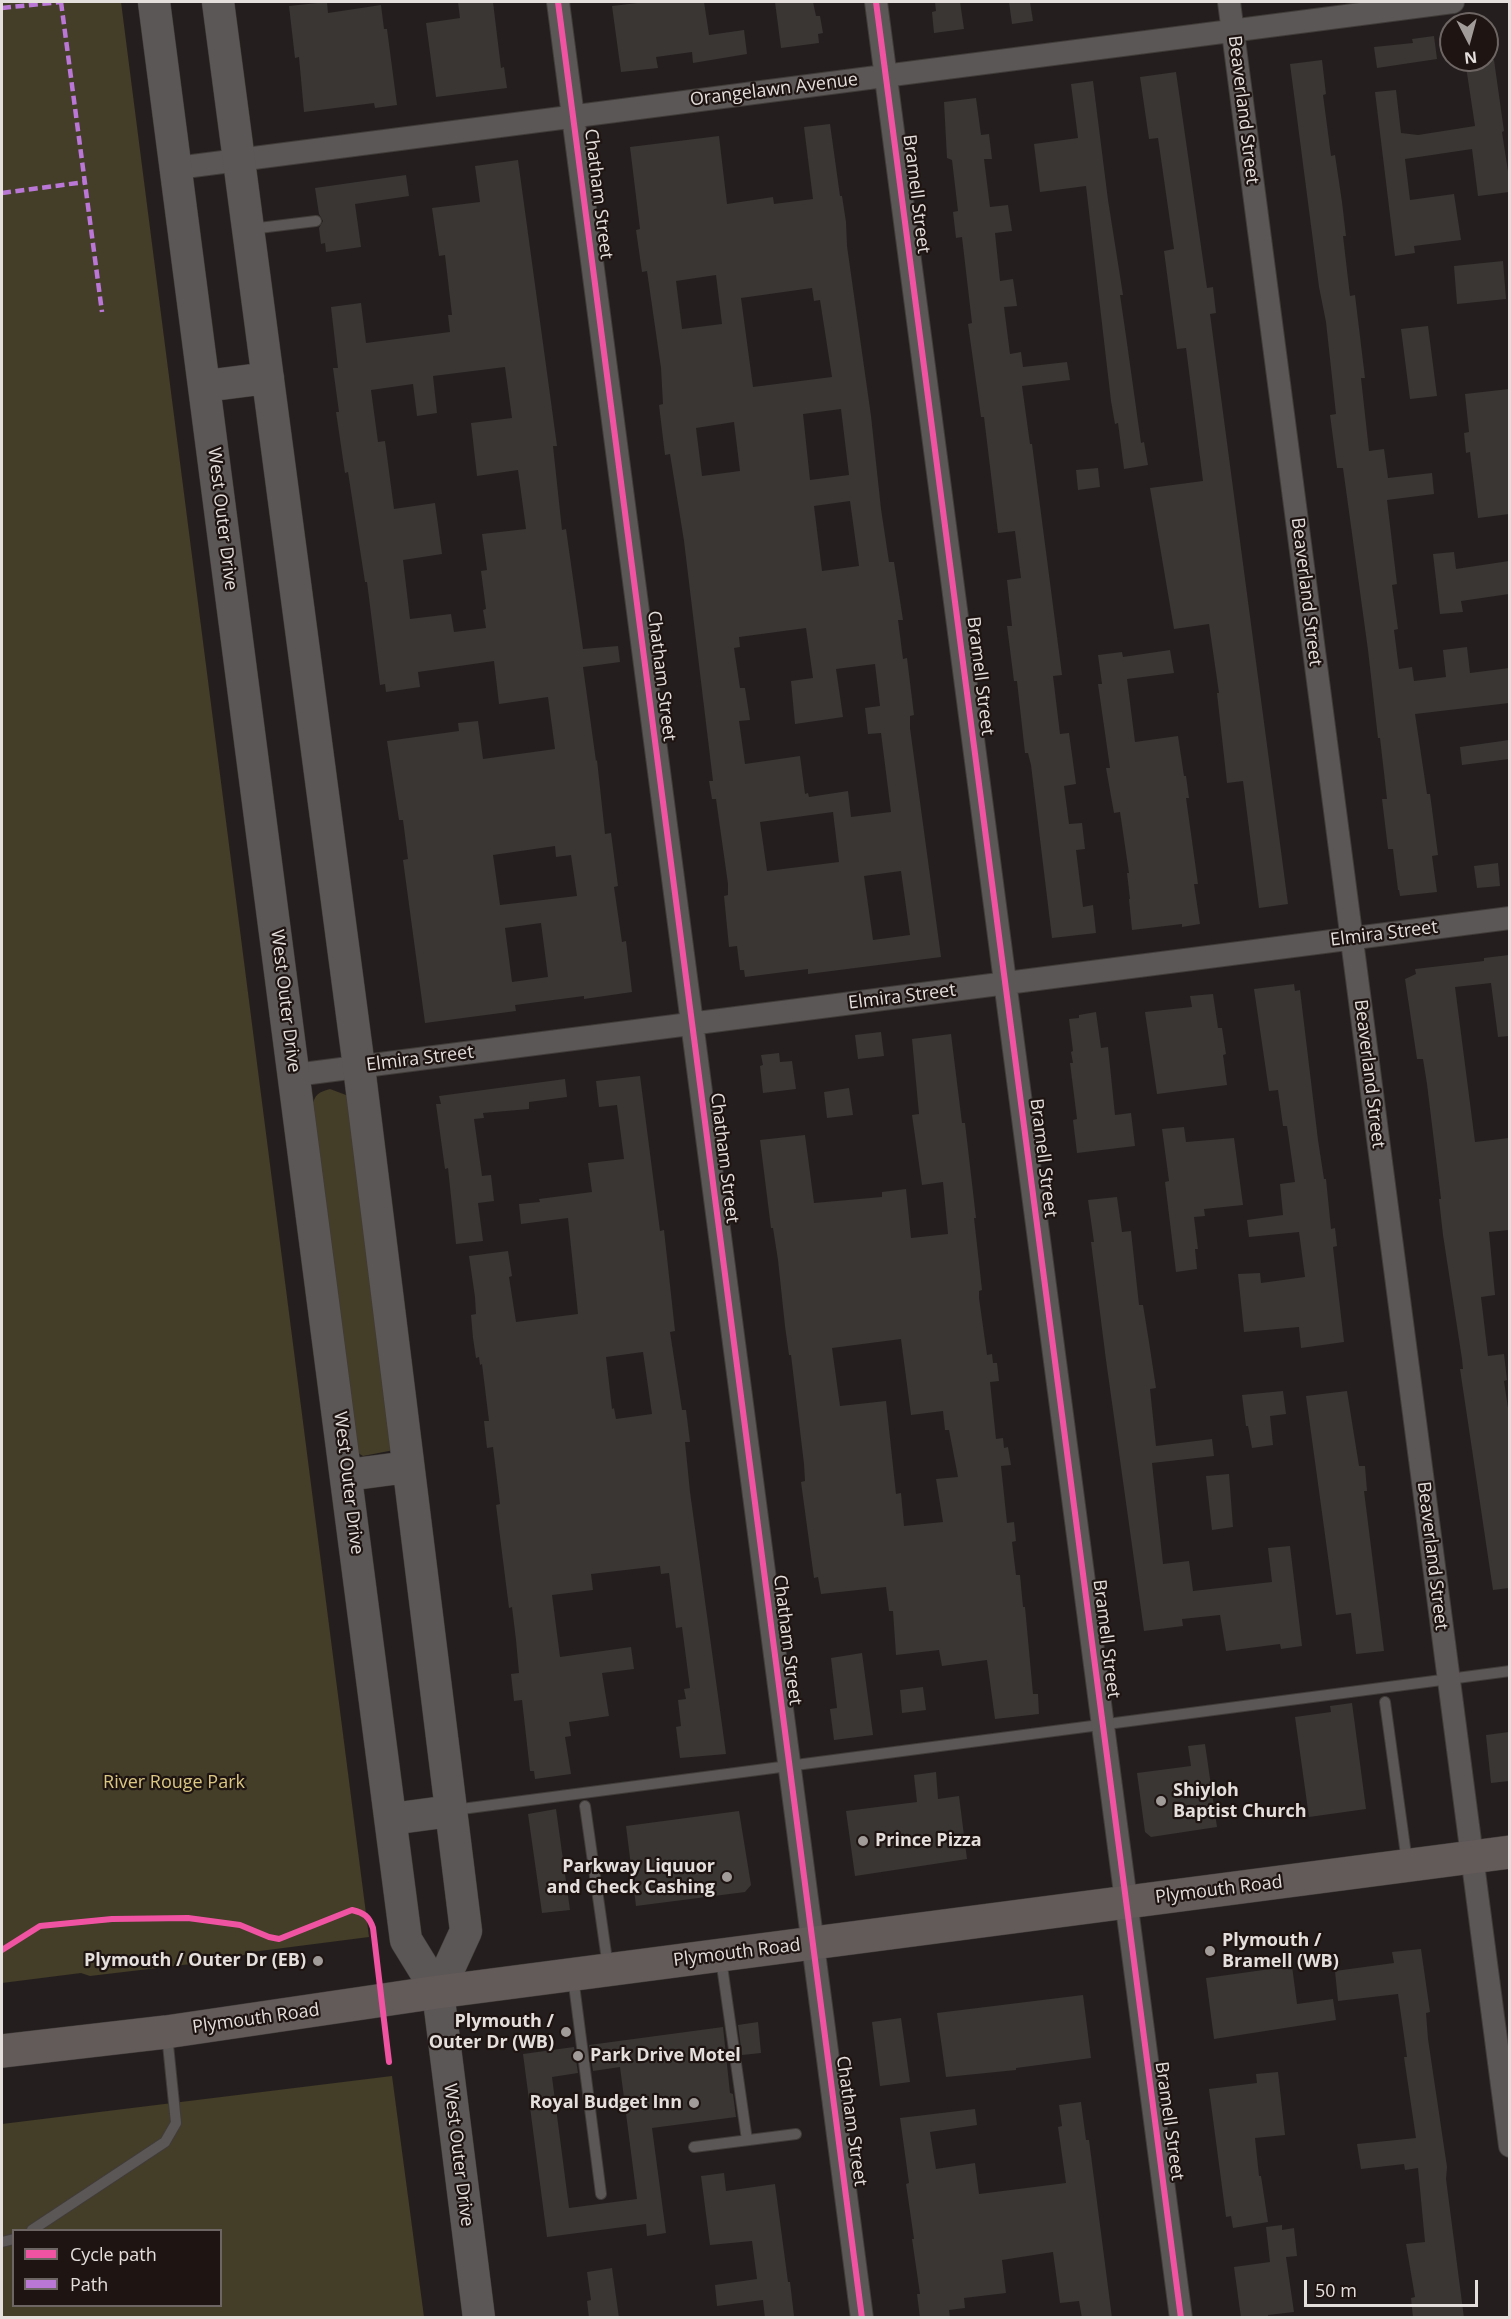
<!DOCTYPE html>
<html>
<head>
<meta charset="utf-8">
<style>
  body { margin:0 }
  #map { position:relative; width:1511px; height:2319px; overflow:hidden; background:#241f1e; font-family:"Open Sans",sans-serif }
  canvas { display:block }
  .frame { position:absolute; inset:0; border:3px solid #e4dedc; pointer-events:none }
  .legend { position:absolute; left:12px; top:2229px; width:210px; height:78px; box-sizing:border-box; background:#1e1512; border:2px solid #6d6563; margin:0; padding:8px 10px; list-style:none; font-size:18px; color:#e4dedc }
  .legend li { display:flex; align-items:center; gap:12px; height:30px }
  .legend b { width:30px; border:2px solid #6d6563 }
  .north { position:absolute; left:1439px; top:12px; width:60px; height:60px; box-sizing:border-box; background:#1e1512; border:2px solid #6d6563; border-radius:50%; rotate:174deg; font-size:16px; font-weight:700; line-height:24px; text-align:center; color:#e4dedc }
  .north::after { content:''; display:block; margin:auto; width:21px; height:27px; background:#a19b9a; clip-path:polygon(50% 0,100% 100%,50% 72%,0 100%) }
  .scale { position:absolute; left:1304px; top:2280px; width:174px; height:27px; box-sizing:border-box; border:3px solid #e4dedc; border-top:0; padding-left:8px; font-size:18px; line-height:21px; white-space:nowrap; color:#e4dedc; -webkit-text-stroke:4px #1e1512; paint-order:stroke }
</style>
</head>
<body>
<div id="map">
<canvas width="1511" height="2319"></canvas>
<div class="frame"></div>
<ul class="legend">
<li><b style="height:8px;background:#f153a3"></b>Cycle path</li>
<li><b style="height:8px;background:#ba77d6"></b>Path</li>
</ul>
<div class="north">N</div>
<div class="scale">50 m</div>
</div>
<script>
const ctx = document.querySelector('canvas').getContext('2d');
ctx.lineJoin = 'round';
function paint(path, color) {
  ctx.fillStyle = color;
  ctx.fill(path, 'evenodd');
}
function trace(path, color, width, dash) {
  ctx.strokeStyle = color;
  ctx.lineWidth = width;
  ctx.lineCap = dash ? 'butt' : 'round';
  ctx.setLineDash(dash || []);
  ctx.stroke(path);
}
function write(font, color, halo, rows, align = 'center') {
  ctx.font = font + ' "Open Sans",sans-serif';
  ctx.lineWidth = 4.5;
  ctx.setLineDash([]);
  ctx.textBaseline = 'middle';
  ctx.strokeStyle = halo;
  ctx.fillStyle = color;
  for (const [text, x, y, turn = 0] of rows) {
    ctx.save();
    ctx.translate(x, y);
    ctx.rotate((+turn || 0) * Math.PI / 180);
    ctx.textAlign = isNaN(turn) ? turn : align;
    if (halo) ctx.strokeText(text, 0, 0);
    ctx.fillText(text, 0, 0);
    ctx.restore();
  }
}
paint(new Path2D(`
  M2,2H121L369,1937L252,1952L233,1959L90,1976L81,1973L2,1983Z
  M330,1089L346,1095L349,1102L394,1450L363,1456L358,1453L312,1106C315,1095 318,1092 330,1089Z
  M392,2076L424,2317H2V2124ZM14,2230H220V2306H14Z`), '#443d28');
paint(new Path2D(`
  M327,2L328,13L381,5L384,29H387L397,105L375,108L374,103L304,112L299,57L295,58L289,6Z
  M458,2H493L501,68L504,67L507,88L436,97L426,23L460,18Z
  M646,2H704L709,35L744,30L747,54L693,63L692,52L656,57L658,68L621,72L612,6Z
  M775,2H813L816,16H820L823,33L818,34L819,43L781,48Z
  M935,2H960L964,29L934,33L932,12L936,11Z
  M1009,2H1030L1033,21L1012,24Z
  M1434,36L1437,59L1377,68L1374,47L1413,43L1412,39Z
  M1322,60L1326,94L1323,95L1331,156L1335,155L1342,202L1346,236H1343L1350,296L1355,295L1365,378H1361L1369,451L1384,449L1388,478L1432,473L1434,494L1387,500L1397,584L1392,585L1398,629L1394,630L1399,669L1412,667L1414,681L1446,677L1443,650L1467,647L1470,673L1509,668V703L1415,714L1427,794H1430L1432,809L1438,855L1432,856L1437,892L1400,896L1399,890H1398L1393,849H1388L1382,799H1387L1380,738H1378L1368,650L1343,468H1337L1330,415L1336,414L1326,322L1319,287L1290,64Z
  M1465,60H1494L1504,131L1502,132L1509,178V192L1478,196L1472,149L1405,159L1410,200L1454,194L1461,240L1414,246L1415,253L1395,256L1375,92L1396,90L1401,133L1418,135L1475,126Z
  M1176,72L1207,288L1213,287L1216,313L1210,314L1288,904L1259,908L1243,781L1227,783L1217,693H1219L1209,624L1174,629L1150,488L1203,481L1186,348L1177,349L1164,251L1174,249L1158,138L1149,139L1140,77Z
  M1093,81L1108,200L1123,295H1120L1126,336L1141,443L1144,442L1148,465L1124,469L1118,423L1115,424L1111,401L1086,186L1040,192L1034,144L1078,138L1071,84Z
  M976,98L981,135L989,134L992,159H984L990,207L1008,205L1012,231L995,233L1000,281L1013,279L1017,306L1004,307L1010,354L1021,352L1023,367L1067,362L1070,380L1022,386L1030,444H1032L1062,675L1053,676L1060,734L1069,733L1076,784L1064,786L1069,824L1082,823L1085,849L1076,850L1083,907L1093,905L1096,933L1052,938L1031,765L1028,753H1025L1017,681H1014L1007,626H1012L1007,580L1021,578L1015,531L998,533L984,417H981L968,324L972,323L962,237L956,238L953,212L958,211L952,160L947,158L944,102Z
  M830,124L840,196H842L846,222L847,246L871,416L881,509L889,562H894L903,620H898L903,659L907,658L914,715L910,716V728L941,957L808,974V969L745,977L744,970H740L737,946L729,947L724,896L728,895V884L716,799H712L709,781H713L684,541L670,454L665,455L659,405L663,404L661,368L647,271L642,272L636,230L640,229L630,147L719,136L727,204L773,197L774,204L813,199L804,127ZM716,275L722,324L682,329L676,281ZM812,288L814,301L820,300L832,377L753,387L741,298ZM841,409L849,475L810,480L803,414ZM734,422L740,471L702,476L696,428ZM850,501L859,566L822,571L814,506ZM806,628L813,678L791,681L795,724L843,717L836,669L875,664L880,706L865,708L868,734L881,733L891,812L851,817L848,791L809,797L808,793L805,794L800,756L745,764L739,721L750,720L745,688H740L734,648L740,647L739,637ZM833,812L839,862L767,871L760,822ZM901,871L910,935L873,940L864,876Z
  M518,160L557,446H553L562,530L566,529L583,649L618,646L620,662L583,667L596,761L597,760L605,834L611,833L618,886L614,887L622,942L626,941L632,992L584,999V996L515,1005L516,1011L425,1023L403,860L408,859L403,820H399L387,741L459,731L458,723L478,721L483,759L555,749L548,697L499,704L494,661L418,672L420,687L386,692L385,684L380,685L367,582H365L348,472L345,473L336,412H339L333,368H338L331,307L361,303L366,343L450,332L448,315H452L445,255L439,256L432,208L480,202L475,166ZM505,367L512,418L471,423L477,476L518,470L526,529L482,534L487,570L481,571L486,609L483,610L486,628L454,632L451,614L410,619L403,560L442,554L435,503L394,509L385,441L378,442L371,390L413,384L417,416L437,413L433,376ZM555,846L556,857L571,855L577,896L500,905L493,855ZM541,923L548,977L512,982L505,928Z
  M406,175L409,196L355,204L361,247L326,252L325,243L321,244L319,228L323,221L319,214L315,188Z
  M1503,261L1506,299L1457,304L1454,266Z
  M1428,326L1437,396L1410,399L1401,329Z
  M1509,389V514L1478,518L1470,452L1466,453L1464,433L1469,432L1465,394Z
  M1098,468L1100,487L1078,490L1076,470Z
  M1454,552L1456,569L1509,561V594L1461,601L1463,612L1440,614L1433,554Z
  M1170,650L1174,673L1127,679L1135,742L1178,736L1184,776H1186L1189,798H1186L1198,884H1194L1200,924L1182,927V924L1132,930L1129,899H1130L1127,873H1129L1120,812L1114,813L1106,768H1110L1098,684H1102L1098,655L1122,652L1123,657Z
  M1509,740V759L1462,765L1460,747Z
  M1498,863L1500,886L1477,888L1474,866Z
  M1509,955V1036L1498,1037L1491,983L1455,987L1475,1142L1509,1138V1230L1489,1232L1495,1295L1481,1297L1488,1356L1504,1354L1507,1380L1504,1381L1509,1415V1588L1493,1590L1460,1369H1463L1462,1359L1443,1235L1439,1199H1441L1427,1084L1423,1059H1417L1405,979L1416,974L1415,969L1484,961V958Z
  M1294,984L1295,991L1300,990L1318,1140L1324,1179H1326L1331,1229L1335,1228L1337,1246L1333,1247L1344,1342L1301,1348L1299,1327L1244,1332L1238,1274L1260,1273L1261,1283L1305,1277L1299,1232L1249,1237L1247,1220L1283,1215L1280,1184L1295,1182L1287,1126H1283L1278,1090L1269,1091L1254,989Z
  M1213,994L1218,1028H1222L1226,1054L1223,1055L1227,1085L1157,1094L1145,1012L1192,1007L1190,996Z
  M1096,1012L1101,1048L1108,1047L1115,1115L1131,1113L1135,1146L1077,1153L1073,1120L1077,1119L1070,1063H1073L1071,1052L1073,1051L1069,1019L1079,1018V1015Z
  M881,1032L884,1056L858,1059L855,1035Z
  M951,1034L962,1123H965L976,1218H974L982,1290L979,1291V1298L987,1355L992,1354L993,1363H997L999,1381L990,1382L996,1439L1003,1438L1004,1448L1008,1447L1011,1465L1001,1466L1007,1523L1014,1522L1016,1541L1012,1542L1016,1575H1020L1023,1607H1025L1033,1694H1038L1039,1714L995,1719L987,1660L942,1666L939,1650L896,1655L893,1611H889L886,1587L821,1594L818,1577L814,1578L801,1482L805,1481L804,1464L791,1355H789L785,1326L778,1260L773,1228H771L760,1140L805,1135L814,1203L882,1197V1192L906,1189L911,1238L948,1234L943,1182L922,1185L912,1115L919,1114L912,1039ZM901,1339L911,1415L943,1411L945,1430H949L958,1477L936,1479L943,1522L904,1526L901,1493L896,1494L886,1401L840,1406L832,1348Z
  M779,1053L780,1062L792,1061L796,1089L763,1093L760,1066L763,1065L761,1055Z
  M640,1076L660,1231L664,1230L675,1331L670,1332L682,1410H686L690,1442H685L690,1492L726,1754L680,1758L676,1727L681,1726L678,1700L686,1699L684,1689L690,1688L682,1627L676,1628L669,1573L661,1574L660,1566L591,1574L593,1590L552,1595L560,1657L631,1647L634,1669L602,1673L609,1716L569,1722L571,1736L565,1737L571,1774L535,1779L534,1771H530L522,1700L514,1701L511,1674L519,1673L516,1640L512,1607L509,1608L496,1505L500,1504L493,1447L487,1448L484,1421H489L482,1364L480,1365L479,1357L476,1358L473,1338L471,1315L476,1314L475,1297L469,1256L508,1251L512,1276L509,1277L516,1322L578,1314L568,1218L521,1224L519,1204L540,1202L539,1199L592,1192L588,1163L624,1159L617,1105L599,1107L596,1081ZM643,1352L652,1414L616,1419L614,1408L612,1409L606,1357Z
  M565,1079L567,1097L529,1102V1109L483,1113L484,1118L474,1119L482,1176L491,1175L494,1201L478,1203L483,1241L456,1244L448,1168L445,1169L436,1104H441L439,1096Z
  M849,1088L853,1115L827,1118L824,1092Z
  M1184,1127L1186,1142L1234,1138L1243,1205L1204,1209L1205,1216L1194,1217L1198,1249H1195L1197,1269L1176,1272L1165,1182L1169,1181L1162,1129Z
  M1117,1197L1122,1232L1131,1231L1139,1305H1143L1149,1342L1156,1388L1150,1389L1156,1446L1212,1439L1214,1456L1152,1463L1163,1564L1189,1561L1193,1591L1272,1582L1268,1548L1290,1546L1302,1646L1281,1649L1280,1644L1226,1651L1220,1615L1182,1619L1183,1626L1144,1631L1106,1360L1091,1242H1094L1088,1200Z
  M1283,1391L1286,1414L1270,1416L1273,1445L1252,1448L1248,1426H1246L1242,1395Z
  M1347,1391L1359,1466H1365L1367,1491H1364L1384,1651L1356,1654L1351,1613L1336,1615L1306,1396Z
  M1229,1474L1233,1527L1212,1530L1206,1476Z
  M862,1653L873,1735L834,1740L830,1709L837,1708L831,1658Z
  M923,1687L926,1710L902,1713L900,1690Z
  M1352,1703L1366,1809L1309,1817L1295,1717L1331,1712L1330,1706Z
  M1509,1732V1781L1491,1783L1486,1735Z
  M1205,1744L1217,1827L1151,1837L1145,1832L1137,1773L1191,1766L1188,1746Z
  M936,1772L938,1799L959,1796L967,1859L855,1876L846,1811L917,1802L914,1775Z
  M556,1809L570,1910L542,1913L528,1814Z
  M739,1811L751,1885L745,1892L636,1906L626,1826Z
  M1421,1949L1430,2012L1426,2013L1428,2039L1447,2167L1446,2179L1464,2318H1413L1411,2298L1415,2297L1406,2244L1425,2242L1418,2168L1405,2170L1404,2164L1361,2169L1357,2144L1416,2138L1404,2057H1407L1398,1994L1338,2001L1335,1971L1394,1963L1392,1952Z
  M1292,1966L1297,2004L1333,1999L1336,2020L1214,2039L1206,1978Z
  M1083,1995L1091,2058L1016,2068V2070L946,2077L937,2013Z
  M901,2018L910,2082L880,2086L872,2022Z
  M758,2022L761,2053L742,2055L738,2025Z
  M723,2027L730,2093L733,2094L736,2117L652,2128L666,2233L647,2236L646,2224L547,2237L523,2054L574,2047L578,2073L552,2077L569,2208L637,2199L620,2067L593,2071L589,2045Z
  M1278,2072L1285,2135L1255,2138L1259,2176H1261L1268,2222L1233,2228L1231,2216L1226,2217L1209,2089L1257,2083L1256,2074Z
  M1081,2102L1086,2140H1089L1112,2318H1082L1079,2301L1060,2303L1053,2252L1002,2260L1006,2293L964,2298L965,2308L949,2310L950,2318H920L917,2294H920L912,2239H914L906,2184L909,2183L900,2118L975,2109L977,2125L930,2132L936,2169L975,2163L979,2194L1066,2183L1058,2127L1062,2126L1059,2105Z
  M724,2173L726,2191L775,2184L788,2282H790L794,2316L765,2318L763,2300L717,2306L715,2285L757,2279L752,2241L710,2245L701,2176Z
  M1282,2225V2230L1294,2228L1297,2256L1286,2257L1294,2312L1268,2315V2318H1241L1234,2267L1270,2262L1266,2227Z
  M612,2268L619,2318H589L587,2301L591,2300L587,2272Z`), '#393634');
const lane = new Path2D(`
  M251,229L316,221
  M1385,1702L1407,1862
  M585,1806L608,1967
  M454,1810L1510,1671
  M721,1959L747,2140
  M573,1977L601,2194
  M694,2147L796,2134
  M32,2230L165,2142L176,2123L167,2035
  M2,2242L14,2239`);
const street = new Path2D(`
  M558,2L862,2318
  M876,2L1181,2318
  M1229,2L1510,2146
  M177,168L1453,2
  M295,1075L1510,918`);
const secondary = new Path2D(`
  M154,2L406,1940L438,1992L479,2318
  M218,2L359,1067L466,1931L438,1992
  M205,386L268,378
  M347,1475L408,1467
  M391,1819L451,1811`);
const primary = new Path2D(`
  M2,2051L166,2032L438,1992L1510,1852`);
trace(lane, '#403c3a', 12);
trace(street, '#403c3a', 24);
trace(secondary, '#403c3a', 33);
trace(primary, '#403c3a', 34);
trace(lane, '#5b5756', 10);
trace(street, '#5b5756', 22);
trace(secondary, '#5b5756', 32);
trace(primary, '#635a5a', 33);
trace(new Path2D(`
  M61,2L102,312
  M2,8L60,2
  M2,193L85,182`), '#ba77d6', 4.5, [9, 4.5]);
trace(new Path2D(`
  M558,2L862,2318
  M876,2L1181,2318
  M2,1950L40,1926L112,1919L188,1918L240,1925L269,1937L279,1939L352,1910C364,1913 369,1916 373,1928L389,2062`), '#f153a3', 6);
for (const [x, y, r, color] of [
  [1161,1801,6,"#a19b9a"],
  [863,1841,6,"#a19b9a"],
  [727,1877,6,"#a19b9a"],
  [1210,1951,6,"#a19b9a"],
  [318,1961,6,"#a19b9a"],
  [566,2032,6,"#a19b9a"],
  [578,2056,6,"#a19b9a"],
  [694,2103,6,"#a19b9a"]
]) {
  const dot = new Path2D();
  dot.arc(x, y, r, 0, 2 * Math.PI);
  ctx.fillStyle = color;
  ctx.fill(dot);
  trace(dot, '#1e1512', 2);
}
write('18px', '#e4dedc', '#1e1512', [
  ["Orangelawn Avenue",774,90,-7],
  ["Beaverland Street",1243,110,83],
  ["Chatham Street",598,194,83],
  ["Bramell Street",916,194,83],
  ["West Outer Drive",222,519,83],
  ["Beaverland Street",1306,592,83],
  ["Chatham Street",661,676,83],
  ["Bramell Street",980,676,83],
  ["Elmira Street",1384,934,-7],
  ["Elmira Street",902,997,-7],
  ["West Outer Drive",285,1001,83],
  ["Elmira Street",420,1059,-7],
  ["Beaverland Street",1369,1074,83],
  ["Chatham Street",724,1158,83],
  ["Bramell Street",1043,1158,83],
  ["West Outer Drive",348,1483,83],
  ["Beaverland Street",1432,1556,83],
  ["Bramell Street",1106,1639,83],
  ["Chatham Street",787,1640,83],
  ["Plymouth Road",1219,1890,-7],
  ["Plymouth Road",737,1953,-7],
  ["Plymouth Road",256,2019,-8],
  ["Chatham Street",851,2121,82],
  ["Bramell Street",1169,2121,82],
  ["West Outer Drive",458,2155,83]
]);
write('18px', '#dbc782', '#1e1512', [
  ["River Rouge Park",174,1783]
]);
write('bold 18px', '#e4dedc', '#1e1512', [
  ["Shiyloh",1173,1791],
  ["Baptist Church",1173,1812],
  ["Prince Pizza",875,1841],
  ["Parkway Liquuor",715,1867,"right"],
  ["and Check Cashing",715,1888,"right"],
  ["Plymouth /",1222,1941],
  ["Bramell (WB)",1222,1962],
  ["Plymouth / Outer Dr (EB)",306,1961,"right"],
  ["Plymouth /",554,2022,"right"],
  ["Outer Dr (WB)",554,2043,"right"],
  ["Park Drive Motel",590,2056],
  ["Royal Budget Inn",682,2103,"right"]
], 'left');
</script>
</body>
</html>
